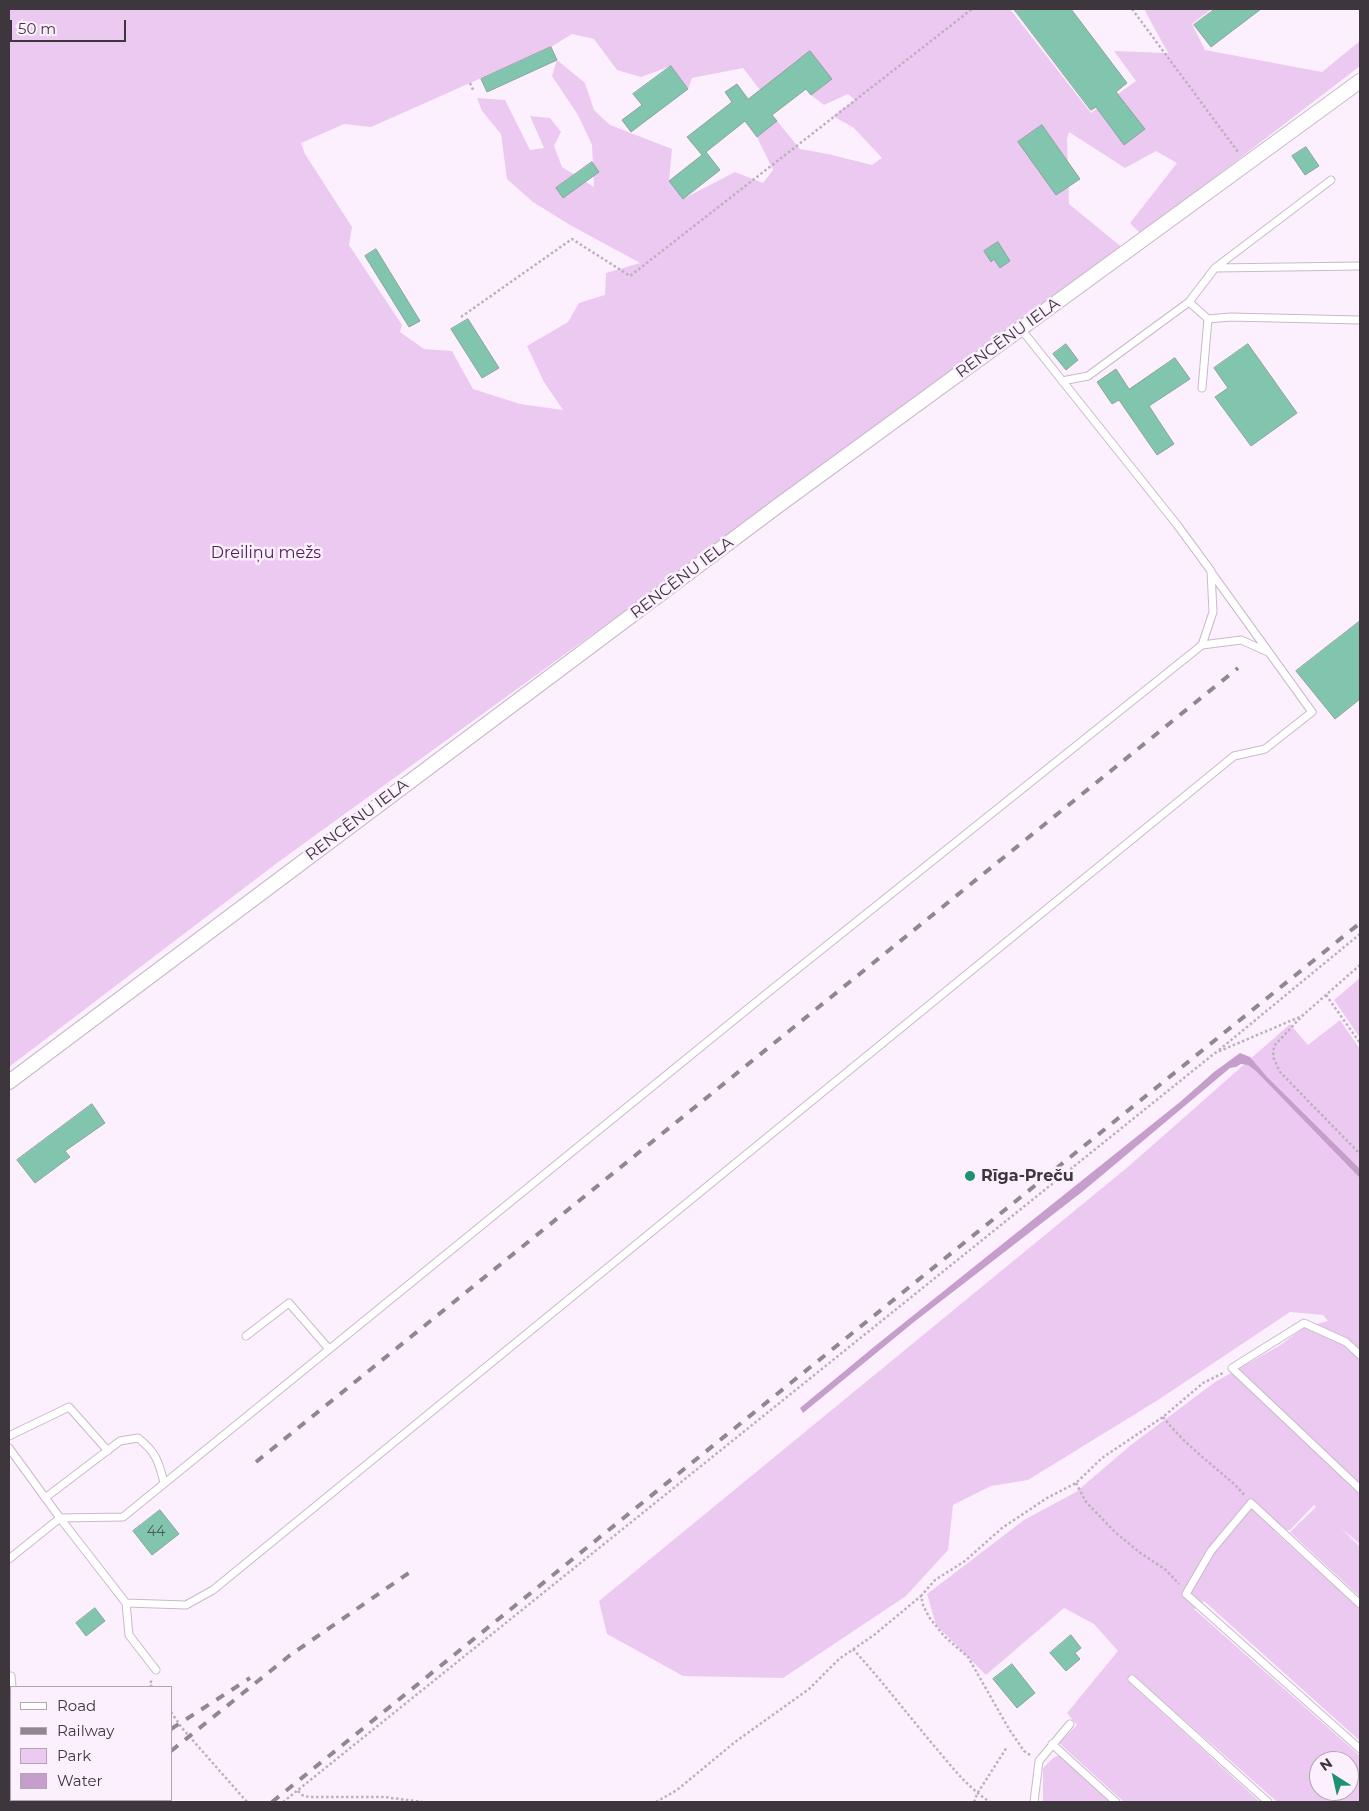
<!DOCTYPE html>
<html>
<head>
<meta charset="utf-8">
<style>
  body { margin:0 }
  #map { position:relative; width:1369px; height:1811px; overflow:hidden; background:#fcf0fe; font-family:Montserrat,sans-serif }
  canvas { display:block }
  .frame { position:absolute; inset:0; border:10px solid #3d373d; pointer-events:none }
  .legend { position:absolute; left:10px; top:1686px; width:162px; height:115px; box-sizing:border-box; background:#fcf0fe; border:1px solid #b0a6b1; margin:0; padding:6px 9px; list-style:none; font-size:15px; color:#3d373d }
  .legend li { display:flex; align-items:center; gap:10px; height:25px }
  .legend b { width:25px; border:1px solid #b0a6b1 }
  .north { position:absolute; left:1309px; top:1751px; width:50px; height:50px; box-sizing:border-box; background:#fcf0fe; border:1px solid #b0a6b1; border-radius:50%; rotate:325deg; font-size:14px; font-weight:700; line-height:20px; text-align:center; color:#3d373d }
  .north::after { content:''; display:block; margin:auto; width:18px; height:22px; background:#1d9173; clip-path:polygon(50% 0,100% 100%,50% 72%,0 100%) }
  .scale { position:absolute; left:10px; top:20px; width:116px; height:22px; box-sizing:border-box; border:2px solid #3d373d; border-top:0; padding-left:6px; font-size:15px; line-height:18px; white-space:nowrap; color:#3d373d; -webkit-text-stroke:4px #fcf0fe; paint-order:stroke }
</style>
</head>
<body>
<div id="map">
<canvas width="1369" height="1811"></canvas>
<div class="frame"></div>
<ul class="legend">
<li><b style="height:6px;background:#fff"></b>Road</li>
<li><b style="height:6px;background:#908791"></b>Railway</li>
<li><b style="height:14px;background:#ecc9f1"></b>Park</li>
<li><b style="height:14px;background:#c69ecb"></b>Water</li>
</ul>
<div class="north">N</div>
<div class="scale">50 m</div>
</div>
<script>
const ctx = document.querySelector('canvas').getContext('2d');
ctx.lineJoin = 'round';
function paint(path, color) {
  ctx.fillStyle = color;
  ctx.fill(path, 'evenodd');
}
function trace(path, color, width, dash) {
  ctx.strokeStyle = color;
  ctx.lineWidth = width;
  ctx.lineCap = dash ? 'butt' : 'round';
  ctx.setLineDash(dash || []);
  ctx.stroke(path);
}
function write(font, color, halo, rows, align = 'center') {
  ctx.font = font + ' Montserrat,sans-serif';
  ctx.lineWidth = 5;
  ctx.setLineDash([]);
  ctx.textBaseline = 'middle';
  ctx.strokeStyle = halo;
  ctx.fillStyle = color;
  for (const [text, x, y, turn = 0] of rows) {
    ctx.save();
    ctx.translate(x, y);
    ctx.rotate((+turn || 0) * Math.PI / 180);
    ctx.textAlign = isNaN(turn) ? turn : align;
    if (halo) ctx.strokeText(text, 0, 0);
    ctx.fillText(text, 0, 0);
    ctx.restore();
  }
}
paint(new Path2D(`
  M9,9H1010L1091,113L1136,81L1114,51L1168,53L1144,9H1212L1192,24L1205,50L1322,72L1360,41V66L1141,234L1130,223L1177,163L1156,151L1125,168L1069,132L1067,139L1069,204L1124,249L277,863L9,1067ZM572,34L594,39L617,70L641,77L671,66L688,89L692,78L743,68L760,90L831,79L811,95L824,105L848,94L855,100L833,116L854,128L882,158L872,165L828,154L800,149L777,121L757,137L773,170L763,183L735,172L683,199L669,181L672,149L610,125L594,110L585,83L557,60L552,76L578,115L592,145L594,187L562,167L554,146L561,132L550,118L530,116L544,148L530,150L505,100L477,98L482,111L501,134L507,179L533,202L570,225L640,263L606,273L605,295L579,303L568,322L527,346L544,382L563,410L520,404L473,389L452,351L424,349L400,332L402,325L349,245L352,227L305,154L301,143L344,124L371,127L551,47Z
  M1360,978V1038L1334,1000Z
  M1340,1020L1360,1049V1544L1341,1528L1360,1547V1597L1290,1532L1316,1507L1314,1505L1290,1530L1274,1531L1360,1609V1741L1204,1601L1194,1609L1360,1756V1802H1277C1229,1758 1180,1718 1133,1674L1131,1684L1260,1802H1124L1059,1743L1077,1725L1067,1713L1118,1651L1094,1624L1064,1608L986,1675L936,1625L927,1594L1024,1520L1076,1492L1131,1445L1215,1382L1279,1346L1305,1327L1328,1321L1323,1315L1290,1312L1158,1400L1028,1480L991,1486L953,1505L948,1550L906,1596L783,1678L683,1676L607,1634L599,1601L1129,1166L1290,1024L1308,1045ZM1319,1761H1349V1791H1319Z
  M1059,1755L1110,1802H1043V1768L1053,1758Z`), '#ecc9f1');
paint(new Path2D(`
  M1240,1053L1250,1057L1267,1077L1360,1169V1178L1256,1071L1248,1065L1241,1064L1236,1067L1230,1068L1082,1192L914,1322L803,1413L800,1408L875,1346L1180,1102L1214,1072Z`), '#c69ecb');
const building = new Path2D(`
  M1014,9H1071L1127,83L1116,92L1145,129L1124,145L1096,107L1091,110Z
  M1215,9H1261L1211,47L1194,25Z
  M551,47L557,60L487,92L481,79Z
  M810,51L832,79L811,95L806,89L772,115L777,121L757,137L745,121L706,152L720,170L683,199L669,181L702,155L687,137L732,102L725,92L737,84L748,99Z
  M671,66L688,89L631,132L622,120L642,105L633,94Z
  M1042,125L1080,179L1056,195L1018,142Z
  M1306,147L1319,166L1305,175L1292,156Z
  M592,162L599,172L563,198L556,188Z
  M998,242L1010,261L1000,268L994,259L991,262L984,251Z
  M376,249L420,321L409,327L365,256Z
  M468,319L499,368L482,378L451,329Z
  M1066,344L1078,360L1066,370L1053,354Z
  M1248,344L1297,413L1251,446L1215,397L1228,388L1214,368Z
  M1175,358L1190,379L1149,406L1174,444L1157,455L1119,400L1112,404L1097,382L1116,369L1129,389Z
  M1360,621V699L1335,719L1296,671Z
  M92,1104L105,1123L65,1151L70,1157L35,1183L17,1160Z
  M160,1510L179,1534L152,1555L133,1531Z
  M95,1608L105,1621L86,1636L76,1623Z
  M1071,1635L1081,1648L1075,1653L1080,1659L1066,1671L1050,1653Z
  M1012,1664L1035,1693L1017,1708L993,1679Z`);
paint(building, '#81c5ae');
trace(building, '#8da39a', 1);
const service = new Path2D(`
  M1215,268L1360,266
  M1189,302L1208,319L1230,317L1360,320
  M1062,381L1088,376L1189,302L1215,268L1331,180
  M1202,388L1208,319
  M1202,645L1241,640L1268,652
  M246,1336L289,1303L329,1349
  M1360,1355L1346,1342L1304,1323L1232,1368L1360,1489
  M9,1436L69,1407L108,1451
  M9,1448L60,1518L126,1603L186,1605L213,1590L1234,756L1265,749L1312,712L1211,572
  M45,1498L120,1441L138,1438C156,1452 159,1462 164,1483
  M9,1559L60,1518L123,1517L766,994L1202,645L1213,612L1211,571L1178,526L1021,329
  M126,1603L129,1635L156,1670
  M1360,1604L1251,1503L1211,1551L1186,1594L1360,1749
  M11,1676L12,1687
  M1132,1679L1268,1802
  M1052,1744L1116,1802
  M9,1745L11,1743
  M1034,1802L1039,1761L1070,1724`);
const minor = new Path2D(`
  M9,1082L779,505L1360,81`);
trace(service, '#c9baca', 9);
trace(minor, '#c9baca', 16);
trace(new Path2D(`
  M1132,9L1238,152
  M470,83L474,92
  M461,317L572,239L630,276L972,9
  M1360,965L1302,1016L1274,1046L1273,1057L1280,1072L1360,1154
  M1326,995L1360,1043
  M1219,1050L1360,934
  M1163,1417C1177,1435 1195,1451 1213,1466C1224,1476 1235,1483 1244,1495
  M1076,1483L1086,1502L1115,1532L1139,1552L1166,1570L1179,1584
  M853,1649C884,1683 911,1719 941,1754C956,1772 970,1789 990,1802
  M152,1687L150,1685L152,1678
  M171,1712L182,1728L247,1802
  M1030,1755L1024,1751L1009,1729L968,1657L944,1636L929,1617L923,1605L921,1596L935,1580L965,1561L1002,1528L1047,1498L1076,1483L1102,1458L1163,1417L1203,1383L1223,1373
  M298,1791L302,1795L309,1797H384L423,1802
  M283,1802L1215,1053L1302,1016
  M656,1802L677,1790L735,1742L809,1689L839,1659L874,1635L921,1596
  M974,1802L977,1794L1007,1747`), '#bbb1bc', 2.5, [2.5, 2.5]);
trace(service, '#fff', 7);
trace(minor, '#fff', 14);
trace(new Path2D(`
  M256,1462L1238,668
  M171,1729L250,1678
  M171,1751L289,1656L413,1570
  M9,1789L11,1788
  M13,1802L23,1800
  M96,1802L100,1800
  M108,1802L111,1800
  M272,1802L1360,923`), '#908791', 4, [9, 9]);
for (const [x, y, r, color] of [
  [970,1176,6,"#1d9173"]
]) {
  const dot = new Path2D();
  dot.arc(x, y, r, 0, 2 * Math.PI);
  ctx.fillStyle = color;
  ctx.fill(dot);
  trace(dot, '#fcf0fe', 2);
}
write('14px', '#4e5a59', null, [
  ["44",156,1532]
]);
write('16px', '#3d373d', '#fcf0fe', [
  ["RENCĒNU IELA",1008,338,-36],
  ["RENCĒNU IELA",682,578,-37],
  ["RENCĒNU IELA",357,820,-37]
]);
write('16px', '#512058', '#fcf0fe', [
  ["Dreiliņu mežs",266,553]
]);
write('bold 16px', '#3d373d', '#fcf0fe', [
  ["Rīga-Preču",981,1176]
], 'left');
</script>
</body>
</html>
